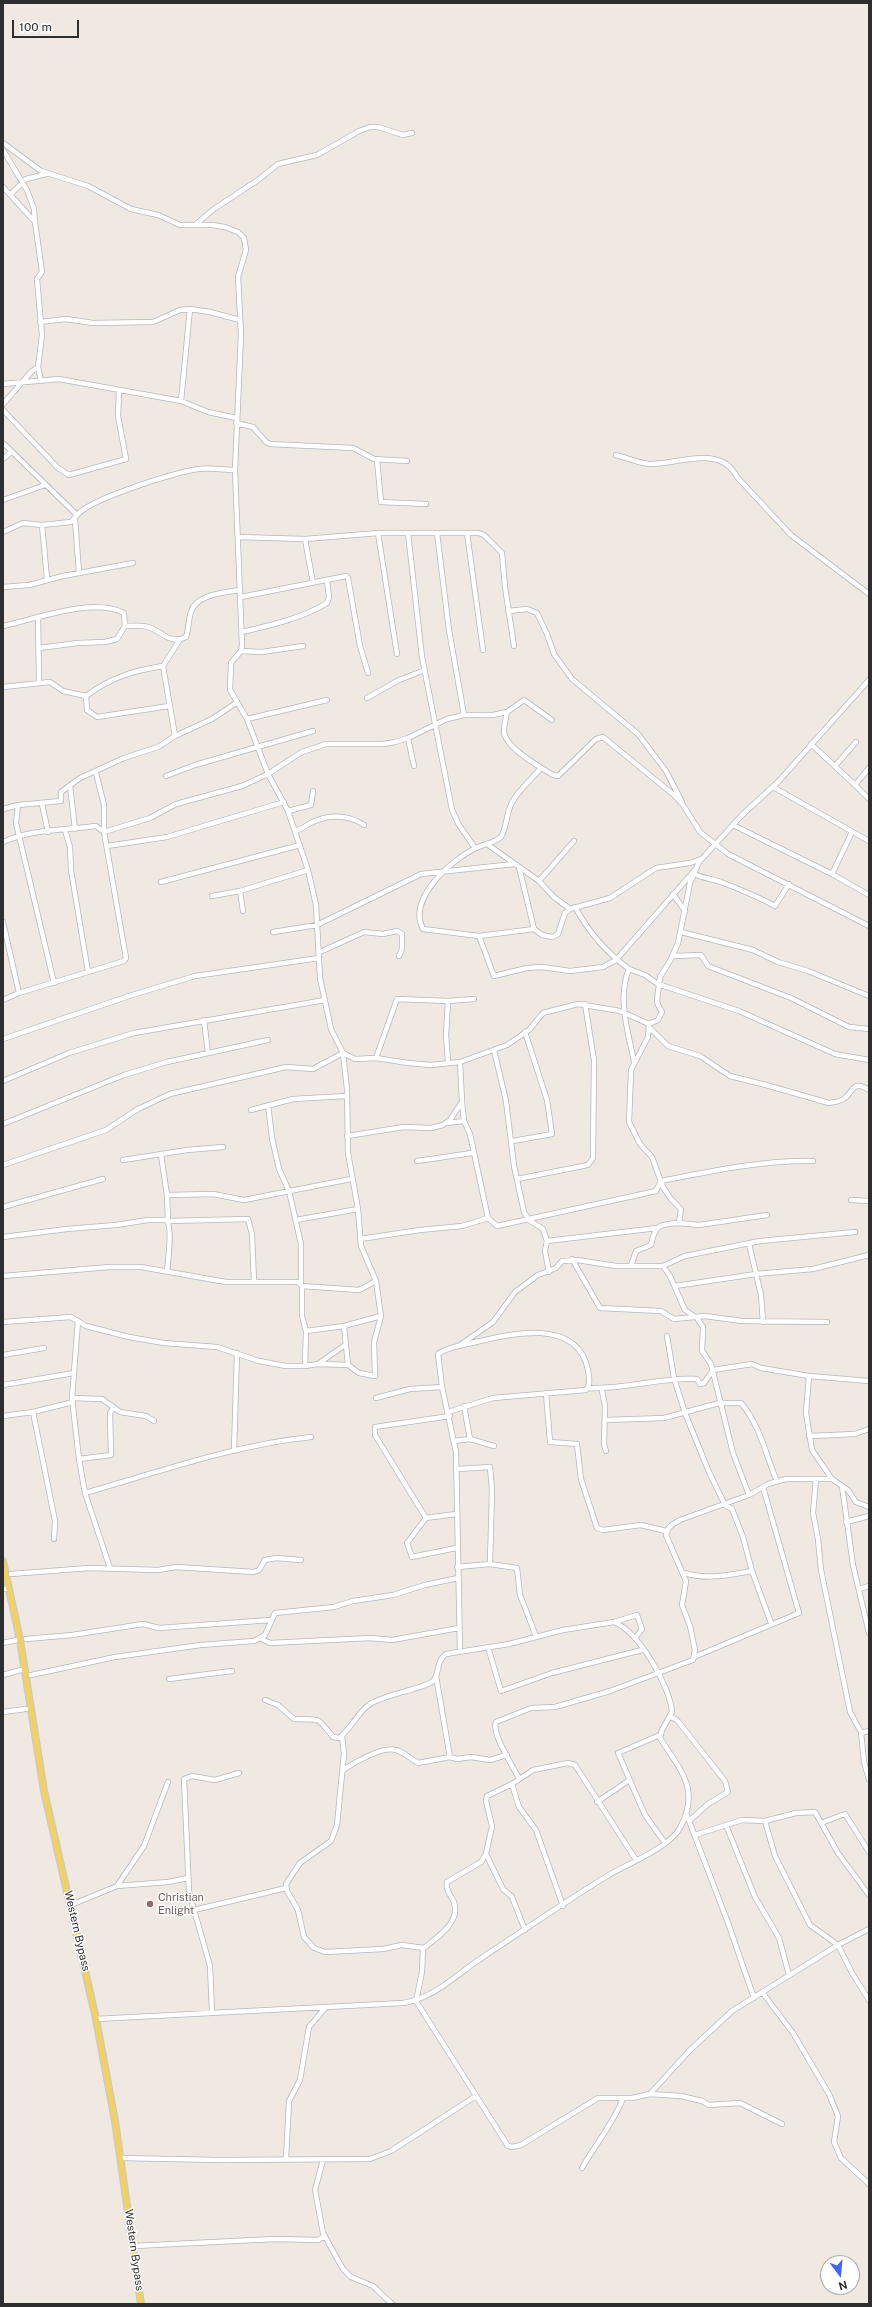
<!DOCTYPE html>
<html>
<head>
<meta charset="utf-8">
<style>
  body { margin:0 }
  #map { position:relative; width:872px; height:2307px; overflow:hidden; background:#efe9e1; font-family:"Public Sans",sans-serif }
  canvas { display:block }
  .frame { position:absolute; inset:0; border:4px solid #2e2e2e; pointer-events:none }
  .north { position:absolute; left:820px; top:2255px; width:40px; height:40px; box-sizing:border-box; background:#fff; border:1px solid #ababab; border-radius:50%; rotate:164deg; font-size:11px; font-weight:700; line-height:16px; text-align:center; color:#2e2e2e }
  .north::after { content:''; display:block; margin:auto; width:14px; height:18px; background:#4264fb; clip-path:polygon(50% 0,100% 100%,50% 72%,0 100%) }
  .scale { position:absolute; left:12px; top:20px; width:67px; height:18px; box-sizing:border-box; border:2px solid #2e2e2e; border-top:0; padding-left:5px; font-size:12px; line-height:14px; white-space:nowrap; color:#2e2e2e; -webkit-text-stroke:3px #fff; paint-order:stroke }
</style>
</head>
<body>
<div id="map">
<canvas width="872" height="2307"></canvas>
<div class="frame"></div>
<div class="north">N</div>
<div class="scale">100 m</div>
</div>
<script>
const ctx = document.querySelector('canvas').getContext('2d');
ctx.lineJoin = 'round';
function trace(path, color, width, dash) {
  ctx.strokeStyle = color;
  ctx.lineWidth = width;
  ctx.lineCap = dash ? 'butt' : 'round';
  ctx.setLineDash(dash || []);
  ctx.stroke(path);
}
function write(font, color, halo, rows, align = 'center') {
  ctx.font = font + ' "Public Sans",sans-serif';
  ctx.lineWidth = 3;
  ctx.setLineDash([]);
  ctx.textBaseline = 'middle';
  ctx.strokeStyle = halo;
  ctx.fillStyle = color;
  for (const [text, x, y, turn = 0] of rows) {
    ctx.save();
    ctx.translate(x, y);
    ctx.rotate((+turn || 0) * Math.PI / 180);
    ctx.textAlign = isNaN(turn) ? turn : align;
    if (halo) ctx.strokeText(text, 0, 0);
    ctx.fillText(text, 0, 0);
    ctx.restore();
  }
}
const minor = new Path2D(`
  M3,143L41,171L88,186L131,209L158,215L180,225H212L225,227L238,232L244,238L246,250L238,277L241,334L235,470L242,645L241,651L231,663L230,690L247,719L268,774L288,811L308,870L316,905L320,978L331,1029L343,1053L347,1089L348,1153L358,1209L361,1246L376,1281L381,1316L344,1326L348,1365L359,1373L375,1376L374,1342L381,1316
  M3,150L27,190L34,209L35,222
  M3,187L35,222L42,272L37,279L42,335L38,367L32,371L3,404
  M11,194L26,179L46,174
  M196,224L214,209L258,180L278,164L317,155L359,131L370,127H378L403,135L412,133
  M40,322L66,319L93,323L153,322L180,310L190,309L210,312L240,320
  M38,367L41,381
  M3,384L59,379L181,401L208,412L236,418
  M181,401L190,309
  M3,410L58,468L69,475L126,459L118,416L119,390
  M236,423L253,427L266,442L270,444L353,448L374,459L407,461
  M3,443L77,515L71,522L42,525L23,523L3,532
  M616,455C627,458 638,463 649,464C678,465 720,443 737,477L791,535L869,594
  M3,459L11,452
  M377,460L381,502L426,504
  M3,500L45,485
  M77,515C92,498 174,473 198,469C209,467 223,470 235,470
  M75,519L79,573
  M42,525L47,579
  M378,533L397,654
  M408,533L422,657L452,810L459,825L475,848
  M437,533L449,630L464,715
  M467,533L483,650
  M238,537L305,539L378,533H479L484,535L502,553L505,587L514,646
  M305,539L313,583
  M3,587L29,585L63,576L133,563
  M241,597L346,576L348,578L360,646L368,673
  M508,611L527,609L537,613L547,634L554,654L572,679L638,734L666,771L682,802
  M38,617L39,681
  M3,626C36,619 92,597 124,613L125,626C133,626 141,625 148,627C163,632 170,645 186,637C189,629 188,621 191,612C196,594 224,593 240,590
  M242,632C272,625 300,619 327,603L329,597L327,580
  M39,648L78,643L105,642L117,639L125,626
  M241,651L262,652L303,646
  M3,687L50,682L63,691L86,696C112,677 132,671 163,666
  M86,696L87,710L97,717L169,706
  M367,698L399,680L425,670
  M507,712C506,718 504,725 504,731C504,747 540,767 553,775L558,776L596,739L603,737L674,795L683,805L700,832L728,854L869,926
  M247,719L327,700
  M175,736L163,666L179,641
  M408,738L414,766
  M811,744L855,785L869,768
  M835,766L856,742
  M541,768C531,780 513,795 509,810C506,820 506,828 501,837C494,843 484,844 476,848C451,860 407,899 423,929L479,936L534,929L542,935L553,937L558,934L565,913L570,909L610,898L656,868L690,863L701,859
  M96,773L104,805V832L150,818L176,804L242,786L268,774L302,752L326,744H383L395,742L408,738L447,719L464,715H493L507,712L524,700L552,720
  M166,776L195,765L313,731
  M855,785L869,799
  M70,786L75,829
  M773,787L869,841
  M42,804L48,832
  M18,805L16,823L54,983
  M3,809L18,805L61,801V792L80,778L124,758L158,747L175,736L212,719L236,703
  M288,811L311,805L313,791
  M733,825L832,874L869,895
  M65,830L70,847L71,870L88,972
  M295,831C303,829 310,822 318,820C333,814 351,816 364,825
  M3,842C31,829 66,830 96,826L104,832L126,958L124,961L19,993
  M487,844L539,881L554,897L570,909
  M107,846L167,837L284,802
  M519,867L534,929
  M694,874C703,878 712,879 721,882C739,889 759,897 775,906L789,884
  M832,874L852,832
  M539,881L574,841
  M161,882L300,845
  M240,891L243,911
  M673,894L685,911
  M212,896L240,891L308,870
  M575,907C588,931 607,953 629,969C617,998 628,1032 634,1061
  M3,922L19,993L3,1000
  M273,932L317,925L421,874L514,864
  M681,932L753,950L778,962L808,971L869,996
  M479,936L494,976L527,968L542,967L570,971L603,967L616,960L694,871
  M320,952L364,932L383,934L397,931L402,934V949L399,956
  M673,956L701,955L708,966L791,998L849,1027L869,1029
  M629,969L645,975L658,984L739,1011L835,1054L869,1060
  M448,1001L446,1035L448,1062
  M204,1020L208,1053
  M650,1028L668,1046L700,1056L730,1076L766,1085L829,1103C835,1102 841,1102 846,1097C854,1090 853,1080 869,1090
  M3,1039L129,996L195,976L319,958
  M494,1050L506,1101L514,1166L524,1212L529,1220L543,1229L547,1241L545,1251L549,1272
  M376,1058L397,999L448,1001L474,999
  M3,1081L69,1053L134,1033L325,1000
  M462,1102L464,1121L470,1134L488,1218L497,1226L656,1191L661,1181C711,1171 762,1160 813,1161
  M268,1105L272,1138L279,1169L289,1191L301,1244V1283
  M251,1110L293,1099L346,1096
  M447,1123L464,1121
  M3,1124L124,1075L167,1062L268,1040
  M347,1136L404,1127L431,1128L443,1125L450,1120L462,1102L460,1062
  M513,1141L552,1134L547,1100L525,1032
  M161,1155L167,1195L168,1221L248,1219L252,1234L254,1282
  M123,1160L187,1150L223,1147
  M417,1161L472,1153
  M3,1165L106,1130L138,1109L170,1094L286,1067L313,1069L343,1053L355,1059L376,1058L408,1063L431,1065L460,1062L507,1045L529,1030L543,1013L578,1004L620,1011L649,1024
  M517,1179L588,1165L593,1158L594,1060L585,1004
  M167,1195L213,1194L244,1200L351,1179
  M851,1200L869,1201
  M3,1207L103,1179
  M767,1215L699,1225L679,1223L681,1209L671,1199L663,1187L652,1157L640,1144L629,1122L631,1070L648,1037L649,1024L658,1020L662,1012L658,1005L657,1000L660,977L671,959L678,943L690,883L699,862L742,815L778,782L869,680
  M296,1220L358,1209
  M3,1237L67,1229L116,1225L148,1220H166C173,1225 168,1262 167,1271
  M360,1239L420,1230L462,1226L488,1218
  M547,1241L657,1228
  M749,1244L761,1295L763,1322
  M572,1259L600,1308L661,1311L674,1319L705,1316L742,1321L827,1322
  M631,1266L636,1251L651,1245C655,1225 659,1224 679,1223
  M663,1266L685,1256L760,1241L855,1232
  M3,1276L110,1267H141L226,1282H298L302,1286V1316L306,1331L344,1326
  M302,1286L359,1290L376,1281
  M675,1286L756,1274L813,1269L869,1255
  M78,1321L72,1398L79,1459L85,1493L110,1568
  M3,1322L71,1317L86,1326L129,1337L164,1343L217,1347L259,1361L286,1366H305L318,1364L345,1345
  M667,1336L674,1378L685,1413L709,1472L725,1505L732,1509L743,1537L752,1571L771,1623
  M460,1345L493,1322L515,1292L538,1275L556,1268L562,1261L577,1260L616,1266H663L670,1276L685,1310L697,1318L703,1327L702,1351L711,1364L733,1453L749,1495
  M3,1355L44,1348
  M318,1364L348,1365
  M305,1366L306,1331
  M809,1376L806,1413L812,1450L832,1479L848,1490L856,1502L869,1507
  M3,1385L74,1373
  M588,1388C624,1390 660,1377 697,1379L700,1384L704,1383L713,1370L752,1364L761,1368L809,1376L869,1381
  M602,1391L605,1406L604,1444L606,1451
  M546,1393L550,1442L577,1444L581,1479L597,1528L603,1530L641,1525L666,1531
  M72,1398L102,1399L120,1412L146,1416L154,1421
  M376,1398L410,1389L442,1387
  M464,1406L470,1439
  M33,1412L55,1521L54,1539
  M448,1412L493,1398L586,1390C591,1385 589,1377 588,1370C578,1318 511,1333 476,1342C464,1345 447,1347 438,1354L442,1387L456,1452L460,1651
  M3,1416L33,1412L73,1402
  M606,1420L664,1418L719,1403H741C760,1425 766,1455 777,1482
  M809,1436L855,1434L869,1429
  M454,1441L470,1439L494,1446
  M234,1451L237,1353
  M79,1459L111,1455L110,1413L114,1407
  M457,1469L490,1467L492,1490L490,1564
  M816,1479L813,1513L818,1539L821,1570L850,1712L861,1732L864,1762L869,1780
  M842,1486L853,1565L869,1633
  M85,1493C159,1472 234,1445 311,1437
  M456,1514L426,1518L407,1543L412,1557L456,1548
  M426,1518L375,1435V1427L450,1416
  M846,1522L869,1516
  M457,1567L490,1564L517,1568L520,1595L536,1636
  M684,1573C708,1580 728,1575 752,1571
  M11,1574L89,1568L158,1570L176,1567L254,1572L259,1570L265,1560L276,1558L301,1560
  M3,1589H6
  M859,1589L869,1586
  M614,1622L637,1615L642,1629L636,1637
  M260,1638L270,1643L370,1638L392,1640L459,1628
  M26,1639L72,1635L143,1624L159,1628L271,1620
  M3,1643L17,1640
  M488,1647L501,1691L552,1673L642,1650
  M694,1657L799,1613L763,1487
  M3,1675L21,1670
  M31,1675L115,1657L201,1645L254,1641L265,1635L275,1613L334,1607L353,1601L393,1595L425,1585L458,1578
  M436,1676L450,1757
  M169,1679L232,1671
  M3,1712L26,1709
  M671,1717L677,1720L725,1781L728,1792L708,1804L689,1821
  M861,1733L869,1731
  M660,1735L618,1753L645,1815L665,1843
  M342,1736L344,1754L337,1825L331,1841L300,1863L286,1884L287,1891L298,1910L304,1937L314,1948L325,1952L383,1949L402,1945L424,1948
  M343,1770C354,1763 382,1746 396,1750C404,1752 411,1759 418,1763L450,1757L457,1759L471,1757L490,1760L507,1755
  M519,1779C514,1767 491,1734 496,1722L531,1708L555,1707L610,1691L693,1660L695,1650L690,1626L682,1605L686,1581L666,1535C667,1527 673,1524 680,1520L749,1495L768,1484L786,1479H832
  M512,1784L519,1807L536,1830L563,1906
  M597,1802L628,1781
  M686,1813L727,1920L754,1998
  M765,1821L775,1856L810,1925L838,1945L852,1973L869,2000
  M821,1823L845,1814L869,1852
  M726,1825L755,1897L779,1938L789,1975
  M695,1835L742,1820L765,1821L796,1813L815,1812L838,1853L869,1895
  M486,1854L503,1889L512,1897L525,1930
  M636,1860L575,1765L568,1763L533,1770L512,1784L487,1796L486,1801L492,1826L486,1854L481,1862L447,1882C445,1889 451,1896 454,1902C461,1924 435,1938 423,1949L422,1972L416,2001L508,2146L512,2147L521,2145L598,2098H632L650,2094L689,2051L732,2011L838,1945L869,1929
  M117,1886L168,1882L188,1878
  M71,1905L117,1886L144,1846L168,1782
  M194,1910L286,1888
  M762,1992L793,2033L829,2094L838,2116L834,2142L841,2158L869,2184
  M212,2012L210,1966L189,1892L184,1779L192,1776L215,1780L239,1773
  M96,2019L403,2003C435,1998 457,1974 483,1957C524,1930 565,1902 607,1876C627,1864 669,1848 680,1828C701,1789 680,1770 660,1738L662,1730L672,1712C670,1686 639,1632 614,1622L563,1630L509,1644L446,1654C436,1661 440,1673 433,1681C424,1689 385,1694 370,1704C357,1713 351,1729 339,1738L333,1737C315,1715 322,1720 294,1719L278,1705L265,1700
  M650,2094L681,2096L702,2101L709,2105L740,2103L782,2124
  M121,2158L219,2160L370,2159L391,2151L476,2096
  M286,2159L289,2101L300,2080L309,2027L326,2007
  M323,2160L315,2190L323,2233L343,2269L351,2277L373,2286L392,2304
  M582,2168C595,2145 615,2121 623,2098
  M134,2246L275,2239L318,2240L325,2236`);
const major = new Path2D(`
  M3,1561L20,1640L44,1791L96,2019L115,2121L141,2304`);
trace(minor, '#b4b7c1', 6);
trace(major, '#c9c9c9', 8);
trace(minor, '#fff', 4.5);
trace(major, '#f2d163', 5.5);
for (const [x, y, r, color] of [
  [150,1904,4,"#8d6e63"]
]) {
  const dot = new Path2D();
  dot.arc(x, y, r, 0, 2 * Math.PI);
  ctx.fillStyle = color;
  ctx.fill(dot);
  trace(dot, '#fff', 1.5);
}
write('11px', '#785e54', '#fff', [
  ["Christian",158,1898],
  ["Enlight",158,1911]
], 'left');
write('11px', '#2e2e2e', '#fff', [
  ["Western Bypass",77,1931,77],
  ["Western Bypass",134,2250,82]
]);
</script>
</body>
</html>
